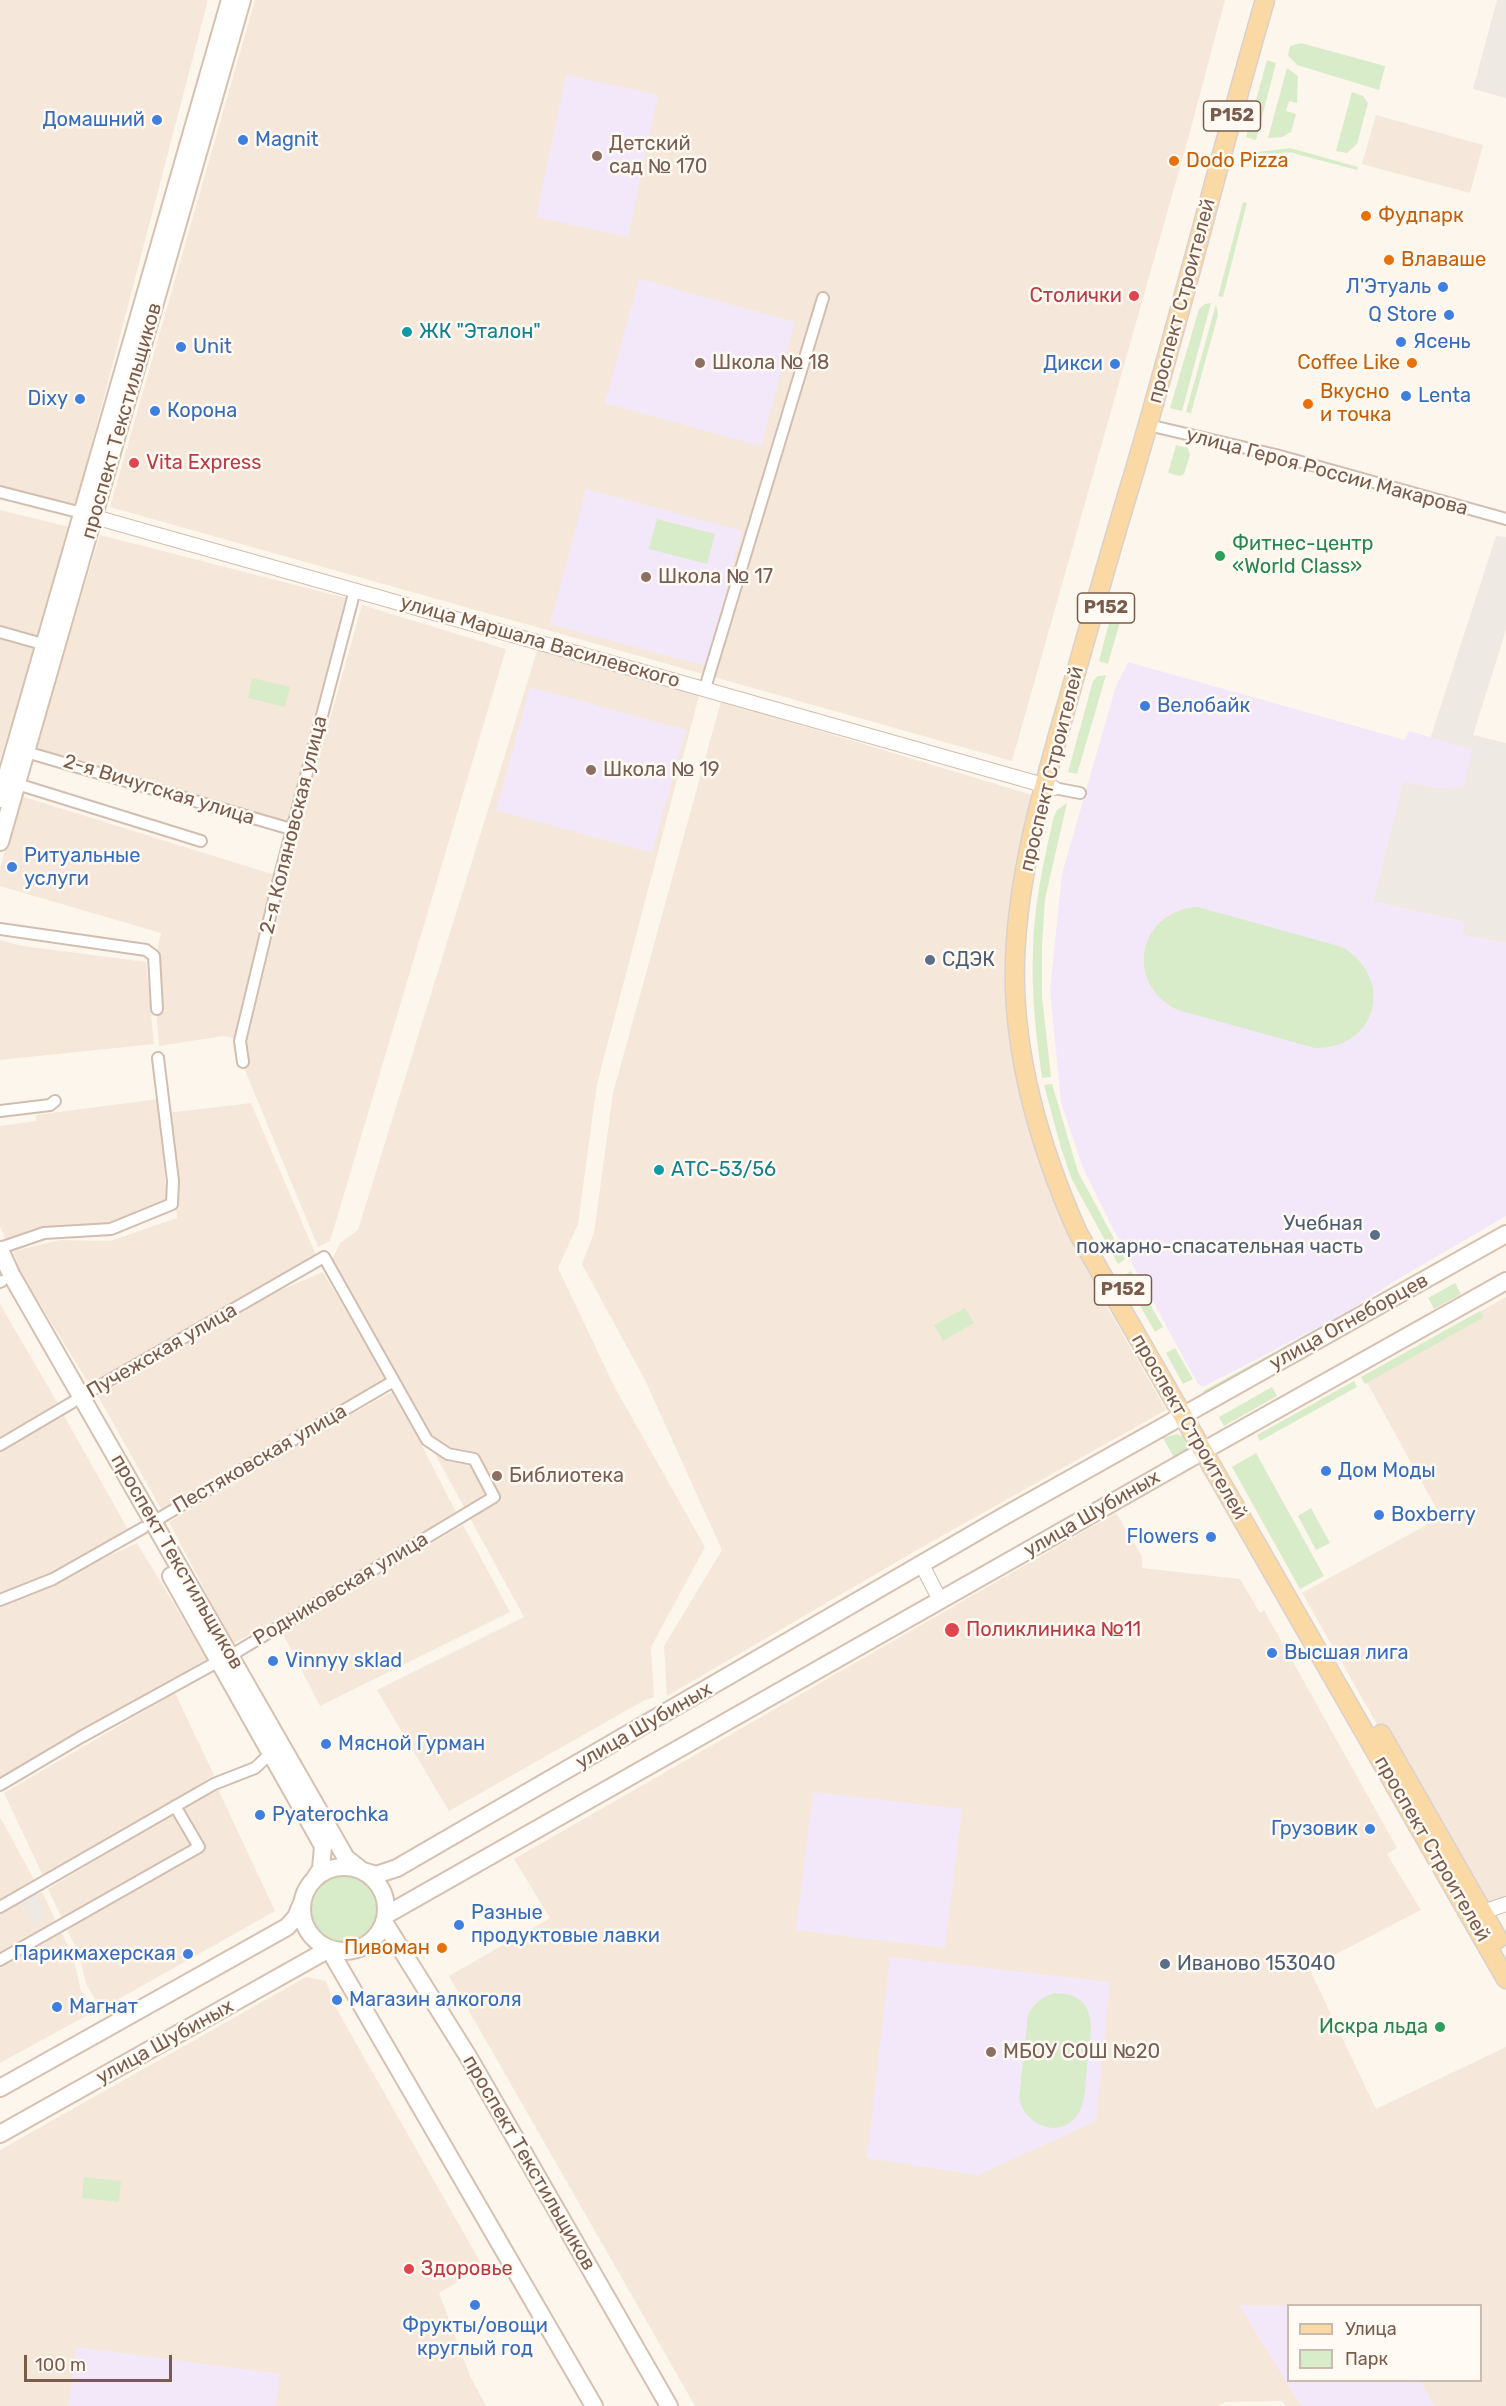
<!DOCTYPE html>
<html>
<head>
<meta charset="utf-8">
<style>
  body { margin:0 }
  #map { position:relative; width:1506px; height:2406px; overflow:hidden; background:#fdf6ec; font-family:Rubik,sans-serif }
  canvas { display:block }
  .legend { position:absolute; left:1287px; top:2304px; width:195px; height:78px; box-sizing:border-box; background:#fffaf3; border:2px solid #cabbb1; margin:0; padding:8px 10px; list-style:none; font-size:18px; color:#7a5c4d }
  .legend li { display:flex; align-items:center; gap:12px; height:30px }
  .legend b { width:30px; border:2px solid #cabbb1 }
  .scale { position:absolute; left:24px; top:2355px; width:148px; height:27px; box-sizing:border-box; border:3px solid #7a5c4d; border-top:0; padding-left:8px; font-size:18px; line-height:21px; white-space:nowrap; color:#7a5c4d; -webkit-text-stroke:4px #fffaf3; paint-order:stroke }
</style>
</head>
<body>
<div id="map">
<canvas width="1506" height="2406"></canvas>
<ul class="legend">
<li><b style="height:8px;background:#fbd9a5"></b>Улица</li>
<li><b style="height:16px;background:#d8ecc9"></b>Парк</li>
</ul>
<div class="scale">100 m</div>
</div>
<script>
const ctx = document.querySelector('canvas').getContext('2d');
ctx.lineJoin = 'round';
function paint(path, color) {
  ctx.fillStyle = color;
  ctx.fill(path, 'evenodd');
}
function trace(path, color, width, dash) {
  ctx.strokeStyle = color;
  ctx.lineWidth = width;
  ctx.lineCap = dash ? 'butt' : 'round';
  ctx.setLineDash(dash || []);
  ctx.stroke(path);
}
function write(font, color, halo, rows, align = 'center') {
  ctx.font = font + ' Rubik,sans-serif';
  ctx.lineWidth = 5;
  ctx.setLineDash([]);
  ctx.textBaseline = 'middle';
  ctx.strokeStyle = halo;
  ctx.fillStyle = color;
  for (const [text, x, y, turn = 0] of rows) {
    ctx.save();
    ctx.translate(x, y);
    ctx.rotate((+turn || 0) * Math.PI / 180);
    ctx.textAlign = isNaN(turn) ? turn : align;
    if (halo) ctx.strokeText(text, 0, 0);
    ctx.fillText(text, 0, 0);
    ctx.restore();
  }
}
paint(new Path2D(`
  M0,0H208L75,508L0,488Z
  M255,0H1225L1188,139L1012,761L110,507Z
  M1376,115L1483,145L1470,193L1362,164Z
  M0,510L69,527L36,639L0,629Z
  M100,535L350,599L287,826L34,753Z
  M362,605L506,649L330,1241L318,1247L242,1063L296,840Z
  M0,637L35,647L0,760Z
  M538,648L700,692L597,1084L578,1224L558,1268L614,1386L705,1547L651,1647L654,1697L645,1700L449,1811L377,1690L524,1617L399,1388L328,1268L340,1243L358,1230Z
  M721,701L1032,795L1016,860L1004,967L1008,1025L1022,1099L1044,1173L1062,1216L1106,1305L1166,1410L917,1550L667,1696L664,1646L722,1550L645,1380L582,1264L594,1233L613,1093Z
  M21,796L275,875L239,1039L223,1036L159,1046L153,967L161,933L0,886V868Z
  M0,940L23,946L146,962L154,1044L0,1060Z
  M158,1099L168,1213L110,1232L62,1231L7,1243L0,1226V1126L36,1121V1115Z
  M251,1103L321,1267L267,1289L92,1389L22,1275L13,1251L60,1240L110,1241L177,1218L167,1113Z
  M323,1272L390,1385L165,1516L98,1396L269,1295Z
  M1506,1297V1903L1497,1906L1478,1901L1302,1593L1441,1517L1364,1377Z
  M0,1304L60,1407L0,1440Z
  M394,1391L458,1516L233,1644L169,1522L332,1425Z
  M63,1414L130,1533L47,1576L0,1594V1450Z
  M1116,1513L1142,1556V1568L1240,1579L1260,1613L1264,1610L1397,1848L1387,1854L1421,1910L1309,1968L1376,2109L1506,2047V2406H1286L1282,2401L1225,2402L1218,2406H695L449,1976L550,1918L514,1859ZM1288,2306H1480V2380H1288Z
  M463,1525L510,1612L320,1706L282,1632Z
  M137,1543L207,1659L0,1782V1606Z
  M175,1693L214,1775L45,1880L4,1793Z
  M217,1787L275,1911L101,2009L86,1984L80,1957L48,1889Z
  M0,1817L37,1885L0,1904Z
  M42,1892L73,1957L81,1991L95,2011L0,2063V1913Z
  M306,1977L326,1981L335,2006L483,2267L439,2293L470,2376L486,2406H0V2150Z`), '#f5e8da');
paint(new Path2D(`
  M1497,0H1506V98L1473,89Z
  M1496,536L1506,537V630L1473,735L1506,743V943L1462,935L1464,922L1373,902L1403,781L1441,788L1431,736Z
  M35,1893L48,1916L32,1925L19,1902Z`), '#efe9e4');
paint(new Path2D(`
  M566,75L658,95L628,237L536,217Z
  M639,279L795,322L761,446L605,403Z
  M586,489L742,531L706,666L550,624Z
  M1128,662L1405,740L1409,731L1473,750L1463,787L1441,788L1403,782L1373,902L1464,922L1463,935L1506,943V1216L1393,1282L1342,1315L1203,1387L1198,1384L1110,1223L1083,1168L1061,1102L1050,990L1062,874L1116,686Z
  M530,687L686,730L652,853L496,810Z
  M813,1792L962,1809L945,1948L796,1930Z
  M890,1957L1110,1982L1096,2121L978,2175L867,2158Z
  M1239,2305L1288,2306V2380L1420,2381L1435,2406H1301Z
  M76,2347L280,2374L276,2406H68Z`), '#f3e8fa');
paint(new Path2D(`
  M1301,43L1385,66L1379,90L1297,65L1288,55L1290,46Z
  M1267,60L1276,63L1256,140L1246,137Z
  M1287,68L1298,76L1297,103L1289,101L1286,111L1296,114L1291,132L1282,137L1268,138Z
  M1352,92L1363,96L1368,103L1357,144L1347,153L1336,151Z
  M1290,148L1358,167L1357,170L1289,152L1256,157L1257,152Z
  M1243,202L1247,203L1223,297L1218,296Z
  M1211,303L1182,411L1170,408L1199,309L1205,304Z
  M1216,304L1218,315L1191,413L1186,412Z
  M1176,445L1188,448L1190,455L1184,474L1180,476L1168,473Z
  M657,519L715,534L707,564L649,549Z
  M1113,608L1123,611L1108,664L1099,661Z
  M1106,675L1077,774L1068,772L1093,681L1098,676Z
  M252,678L290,687L285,707L248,698Z
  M1067,803L1045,899L1042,945V997L1051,1077L1042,1078C1036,1035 1031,993 1033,949C1034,904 1044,859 1054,816L1057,810Z
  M1198,907L1342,947C1395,978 1378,1049 1315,1048L1178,1010C1123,984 1138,910 1198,907Z
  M1052,1084L1078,1172L1125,1259L1118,1264L1072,1180L1061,1148L1044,1085Z
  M1131,1271L1163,1327L1155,1332L1123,1276Z
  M1455,1283L1461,1294L1434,1309L1428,1298Z
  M1377,1296L1380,1302L1207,1397L1203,1391Z
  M965,1308L974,1323L943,1341L934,1325Z
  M1480,1311L1484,1317L1365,1384L1361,1377Z
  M1175,1348L1193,1379L1183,1384L1166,1353Z
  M1354,1381L1357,1387L1260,1441L1257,1435Z
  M1272,1387L1277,1396L1224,1426L1219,1417Z
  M1176,1434L1183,1436L1189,1450L1178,1465L1163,1438Z
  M1256,1453L1324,1576L1300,1589L1232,1467Z
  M1311,1508L1330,1543L1316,1550L1298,1516Z
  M310 1909a34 34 0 1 1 68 0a34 34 0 1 1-68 0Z
  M1055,1993C1103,1993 1090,2038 1087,2069C1085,2083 1086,2102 1078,2114C1060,2141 1024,2125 1019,2098L1028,2015C1034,2003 1042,1997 1055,1993Z
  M84,2177L121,2181L119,2202L82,2198Z`), '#d8ecc9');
const minor = new Path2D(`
  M1148,425L1276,455L1506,519
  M0,492L82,513
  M0,632L46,645
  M705,688L823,298
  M26,752L291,829
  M17,784L201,841
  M1054,788L1080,793
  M0,929L146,950L154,956L157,1009
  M243,1062L240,1041L279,879L355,590
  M0,1111L50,1105L55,1101
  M0,1248L44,1233L111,1229L172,1204L173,1181L158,1058
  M0,1282L2,1281
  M82,1396L324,1257L427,1440L448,1454L474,1459L494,1497L230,1656
  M0,1445L73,1402
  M153,1522L392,1382
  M0,1600L53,1579L143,1528
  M0,1785L81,1737L219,1661
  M0,1907L214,1784L255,1768L271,1753
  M0,1960L199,1847L175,1806`);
const tertiary = new Path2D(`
  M84,514L1054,788
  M922,1565L940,1600
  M1474,1915L1506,1904`);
const secondary = new Path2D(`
  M0,799L230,0
  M0,842L242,0
  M0,1250L12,1276L346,1858L360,1869
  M171,1576L323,1846L321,1869L315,1878
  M302 1909a42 42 0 1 1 84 0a42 42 0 1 1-84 0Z
  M363,1871L376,1875L397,1868L1006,1515L1506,1234
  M386,1915L1203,1451L1506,1281
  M384,1922L469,2058L669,2406
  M329,1949L594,2406
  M0,2088L287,1927L296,1917L302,1903
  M0,2134L329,1949`);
const primary = new Path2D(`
  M1265,0C1219,158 1180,318 1133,476C1110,551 1089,627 1067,704C1043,788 1018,872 1015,960C1012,1054 1040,1148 1078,1233L1506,1979
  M1381,1734L1498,1939`);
trace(minor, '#d1beb0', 14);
trace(tertiary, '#d1beb0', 16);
trace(secondary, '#d6c0b0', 20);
trace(primary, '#dad1cd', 21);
trace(minor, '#fff', 10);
trace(tertiary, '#fff', 14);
trace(secondary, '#fff', 16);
trace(primary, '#fbd9a5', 18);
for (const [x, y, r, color] of [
  [157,120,6,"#3f7fe0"],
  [243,140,6,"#3f7fe0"],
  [597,156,6,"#8d6e63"],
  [1174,161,6,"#e8710a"],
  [1366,216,6,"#e8710a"],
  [1389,260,6,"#e8710a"],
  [1443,287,6,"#3f7fe0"],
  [1134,296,6,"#e0444e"],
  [1449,315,6,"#3f7fe0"],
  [407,332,6,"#0f9aa8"],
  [1401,342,6,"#3f7fe0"],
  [181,347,6,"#3f7fe0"],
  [700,363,6,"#8d6e63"],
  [1412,363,6,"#e8710a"],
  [1115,364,6,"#3f7fe0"],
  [1406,396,6,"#3f7fe0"],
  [80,399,6,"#3f7fe0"],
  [1308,404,6,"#e8710a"],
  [155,411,6,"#3f7fe0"],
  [134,463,6,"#e0444e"],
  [1220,556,6,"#2e9e5b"],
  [646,577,6,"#8d6e63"],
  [1145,706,6,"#3f7fe0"],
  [591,770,6,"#8d6e63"],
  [12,867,6,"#3f7fe0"],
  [930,960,6,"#5c6f8a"],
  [659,1170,6,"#0f9aa8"],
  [1375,1235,6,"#5c6f8a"],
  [1326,1471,6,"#3f7fe0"],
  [497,1476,6,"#8d6e63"],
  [1379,1515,6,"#3f7fe0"],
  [1211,1537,6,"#3f7fe0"],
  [952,1630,8,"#e0444e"],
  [1272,1653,6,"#3f7fe0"],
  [273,1661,6,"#3f7fe0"],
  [326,1744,6,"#3f7fe0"],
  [260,1815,6,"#3f7fe0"],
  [1370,1829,6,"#3f7fe0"],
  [459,1925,6,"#3f7fe0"],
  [442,1948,6,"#e8710a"],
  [188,1954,6,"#3f7fe0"],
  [1165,1964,6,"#5c6f8a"],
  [337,2000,6,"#3f7fe0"],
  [57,2007,6,"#3f7fe0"],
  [1440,2027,6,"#2e9e5b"],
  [991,2052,6,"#8d6e63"],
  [409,2269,6,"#e0444e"],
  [475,2305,6,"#3f7fe0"]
]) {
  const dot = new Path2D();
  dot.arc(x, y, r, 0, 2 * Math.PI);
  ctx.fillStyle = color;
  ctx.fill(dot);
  trace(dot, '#fffaf3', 2);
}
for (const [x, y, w] of [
  [1232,116,57],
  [1106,608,57],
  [1123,1290,57]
]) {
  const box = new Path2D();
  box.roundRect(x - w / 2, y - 15, w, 30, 4.5);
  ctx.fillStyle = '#fffaf3';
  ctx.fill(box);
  trace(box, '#7a5c4d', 1.5);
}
write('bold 18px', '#7a5c4d', null, [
  ["Р152",1232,116],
  ["Р152",1106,608],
  ["Р152",1123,1290]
]);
write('20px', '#366cbe', '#fffaf3', [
  ["Домашний",145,120,"right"],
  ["Magnit",255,140],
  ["Л'Этуаль",1431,287,"right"],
  ["Q Store",1437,315,"right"],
  ["Ясень",1413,342],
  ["Unit",193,347],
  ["Дикси",1103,364,"right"],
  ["Lenta",1418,396],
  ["Dixy",68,399,"right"],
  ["Корона",167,411],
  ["Велобайк",1157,706],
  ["Ритуальные",24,856],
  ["услуги",24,879],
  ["Дом Моды",1338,1471],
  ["Boxberry",1391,1515],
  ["Flowers",1199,1537,"right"],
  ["Высшая лига",1284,1653],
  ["Vinnyy sklad",285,1661],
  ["Мясной Гурман",338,1744],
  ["Pyaterochka",272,1815],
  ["Грузовик",1358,1829,"right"],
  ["Разные",471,1913],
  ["продуктовые лавки",471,1936],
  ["Парикмахерская",176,1954,"right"],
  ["Магазин алкоголя",349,2000],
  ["Магнат",69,2007],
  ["Фрукты/овощи",475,2326,"center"],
  ["круглый год",475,2349,"center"]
], 'left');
write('20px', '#785e54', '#fffaf3', [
  ["Детский",609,144],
  ["сад № 170",609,167],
  ["Школа № 18",712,363],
  ["Школа № 17",658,577],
  ["Школа № 19",603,770],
  ["Библиотека",509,1476],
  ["МБОУ СОШ №20",1003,2052]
], 'left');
write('20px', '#c56008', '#fffaf3', [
  ["Dodo Pizza",1186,161],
  ["Фудпарк",1378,216],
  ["Влаваше",1401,260],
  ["Coffee Like",1400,363,"right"],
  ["Вкусно",1320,392],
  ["и точка",1320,415],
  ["Пивоман",430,1948,"right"]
], 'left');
write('20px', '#be3a42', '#fffaf3', [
  ["Столички",1122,296,"right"],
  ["Vita Express",146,463],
  ["Поликлиника №11",966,1630],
  ["Здоровье",421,2269]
], 'left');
write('20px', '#7a5c4d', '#fffaf3', [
  ["проспект Строителей",1182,301,-75],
  ["проспект Текстильщиков",122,421,-74],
  ["улица Героя России Макарова",1327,472,15],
  ["улица Маршала Василевского",540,642,16],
  ["проспект Строителей",1052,769,-76],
  ["2-я Вичугская улица",159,790,17],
  ["2-я Коляновская улица",294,825,-76],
  ["улица Огнеборцев",1349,1322,-29],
  ["Пучежская улица",162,1351,-30],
  ["проспект Строителей",1189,1427,60],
  ["Пестяковская улица",260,1459,-30],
  ["улица Шубиных",1092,1514,-30],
  ["проспект Текстильщиков",177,1562,60],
  ["Родниковская улица",341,1589,-31],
  ["улица Шубиных",644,1726,-30],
  ["проспект Строителей",1432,1849,60],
  ["улица Шубиных",165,2042,-29],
  ["проспект Текстильщиков",529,2163,60]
]);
write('20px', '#0d838f', '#fffaf3', [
  ["ЖК \"Эталон\"",419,332],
  ["АТС-53/56",671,1170]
], 'left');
write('20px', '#27864d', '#fffaf3', [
  ["Фитнес-центр",1232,544],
  ["«World Class»",1232,567],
  ["Искра льда",1428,2027,"right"]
], 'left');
write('20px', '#4e5e75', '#fffaf3', [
  ["СДЭК",942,960],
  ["Учебная",1363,1224,"right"],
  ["пожарно-спасательная часть",1363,1247,"right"],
  ["Иваново 153040",1177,1964]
], 'left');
</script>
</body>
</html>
